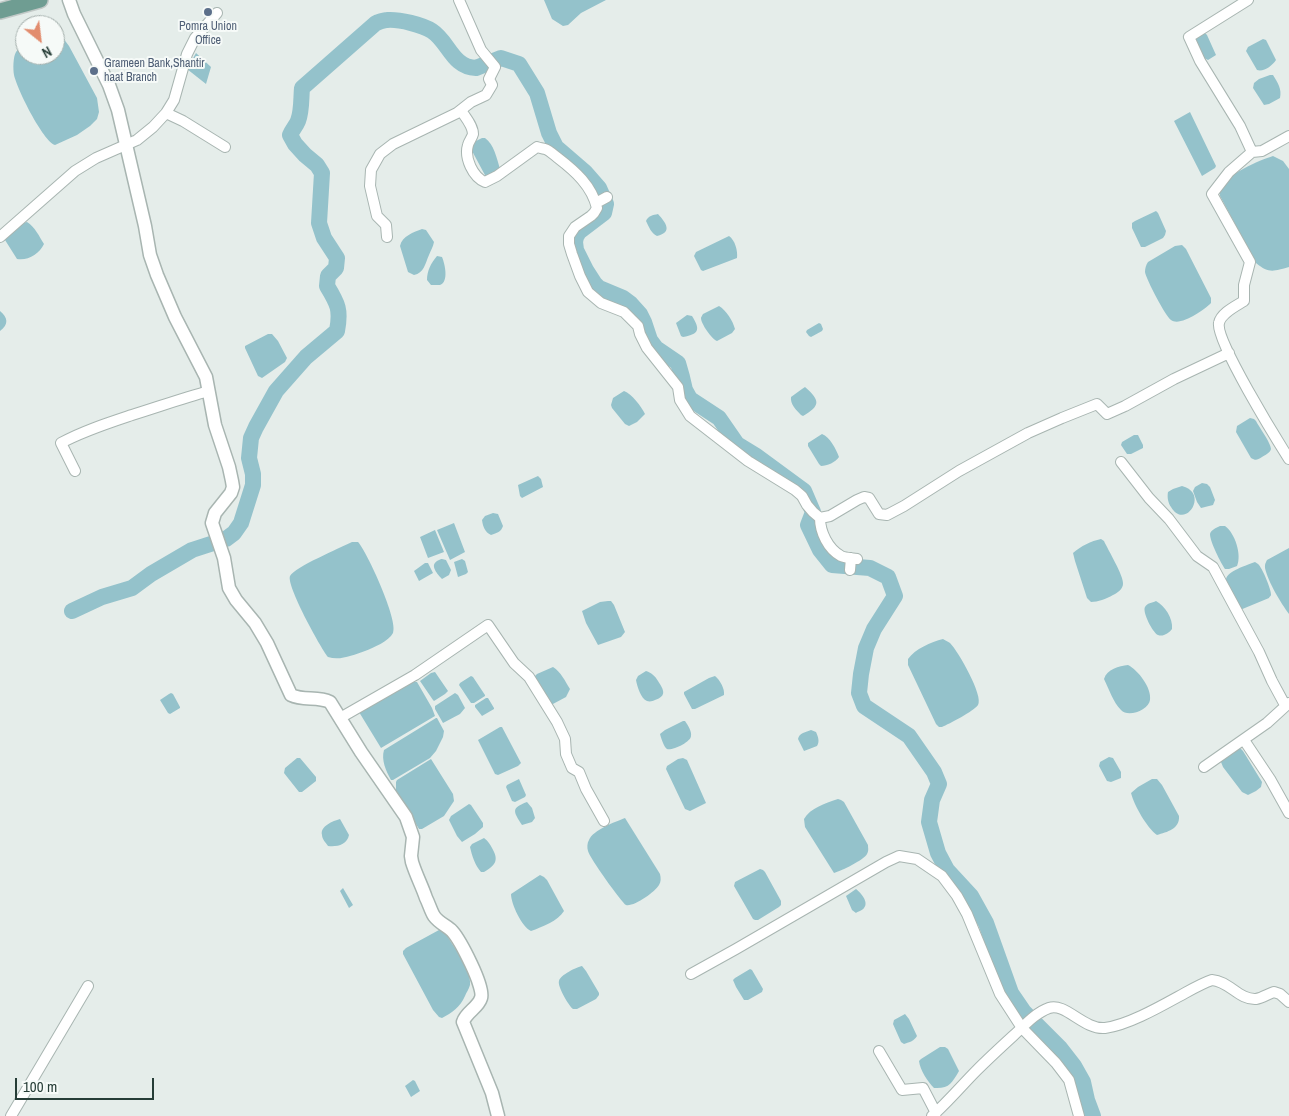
<!DOCTYPE html>
<html>
<head>
<meta charset="utf-8">
<style>
  body { margin:0 }
  #map { position:relative; width:1289px; height:1116px; overflow:hidden; background:#e5edea; font-family:"Archivo Narrow",sans-serif }
  canvas { display:block }
  .north { position:absolute; left:15px; top:15px; width:50px; height:50px; box-sizing:border-box; background:#f6faf8; border:1px solid #a3aeab; border-radius:50%; rotate:151deg; font-size:14px; font-weight:700; line-height:20px; text-align:center; color:#263d37 }
  .north::after { content:''; display:block; margin:auto; width:18px; height:22px; background:#e28c6e; clip-path:polygon(50% 0,100% 100%,50% 72%,0 100%) }
  .scale { position:absolute; left:15px; top:1078px; width:139px; height:22px; box-sizing:border-box; border:2px solid #263d37; border-top:0; padding-left:6px; font-size:15px; line-height:18px; white-space:nowrap; color:#263d37; -webkit-text-stroke:4px #f6faf8; paint-order:stroke }
</style>
</head>
<body>
<div id="map">
<canvas width="1289" height="1116"></canvas>
<div class="north">N</div>
<div class="scale">100 m</div>
</div>
<script>
const ctx = document.querySelector('canvas').getContext('2d');
ctx.lineJoin = 'round';
function paint(path, color) {
  ctx.fillStyle = color;
  ctx.fill(path, 'evenodd');
}
function trace(path, color, width, dash) {
  ctx.strokeStyle = color;
  ctx.lineWidth = width;
  ctx.lineCap = dash ? 'butt' : 'round';
  ctx.setLineDash(dash || []);
  ctx.stroke(path);
}
function write(font, color, halo, rows, align = 'center') {
  ctx.font = font + ' "Archivo Narrow",sans-serif';
  ctx.lineWidth = 4;
  ctx.setLineDash([]);
  ctx.textBaseline = 'middle';
  ctx.strokeStyle = halo;
  ctx.fillStyle = color;
  for (const [text, x, y, turn = 0] of rows) {
    ctx.save();
    ctx.translate(x, y);
    ctx.rotate((+turn || 0) * Math.PI / 180);
    ctx.textAlign = isNaN(turn) ? turn : align;
    if (halo) ctx.strokeText(text, 0, 0);
    ctx.fillText(text, 0, 0);
    ctx.restore();
  }
}
paint(new Path2D(`
  M544,0H606L581,13L568,25L563,26L552,19Z
  M1205,33L1207,35L1216,55L1208,60L1204,58L1196,41V38Z
  M55,35H58L63,38L69,46L97,98L99,112L97,119L90,126L77,135L55,145C43,141 17,89 14,75C13,69 13,57 16,52C18,49 22,46 25,44V55H55Z
  M1263,39L1266,40L1276,60C1272,66 1264,72 1257,70L1246,51L1248,47Z
  M196,53L211,67L206,84L187,69Z
  M1270,75H1273C1278,83 1282,89 1280,98L1269,104L1264,105L1253,88L1254,83L1259,79Z
  M1190,112L1216,166L1215,168L1202,176L1174,121Z
  M482,138H485C494,144 497,159 500,169L486,177L471,149L474,142Z
  M1273,156L1283,161L1289,169V267C1274,271 1269,274 1256,263L1220,196C1220,194 1220,190 1220,188C1225,175 1260,160 1273,156Z
  M1156,211L1158,213L1166,231L1165,235L1163,238L1145,247H1141L1132,228V223L1135,221Z
  M658,214C666,223 673,232 657,236C651,233 649,227 646,221C648,216 653,215 658,214Z
  M27,222C35,227 39,236 44,244C39,254 28,261 17,259L5,240L6,236L23,223Z
  M422,229L426,230L434,242C433,247 431,250 429,255C425,264 424,273 414,275L408,272L400,246C402,236 414,232 422,229Z
  M729,236C735,240 738,251 737,258L703,271L701,270L694,256L696,252Z
  M1182,245L1186,249L1211,298V303C1204,310 1180,327 1171,320C1166,317 1146,279 1145,272C1145,268 1146,265 1148,262L1175,246Z
  M437,256L442,257C445,264 449,282 440,285C439,285 432,285 431,285L427,280C427,271 431,263 437,256Z
  M719,306C726,310 733,321 735,329L732,333L717,341C712,339 701,324 701,318C701,317 702,316 703,314Z
  M0,311C8,318 9,324 0,331Z
  M687,315L692,316C700,329 700,334 683,337L681,336L676,323Z
  M819,323L821,324L823,329L822,331L811,337L809,336L806,332L807,330Z
  M268,334H272L278,341L287,358L285,362L262,378L258,376L245,348V346Z
  M805,387C821,401 820,406 803,416L801,415C796,410 790,404 791,397L802,389Z
  M624,391C632,394 641,406 645,414L637,422L629,426L625,424L612,408L611,405L613,398Z
  M1250,418L1254,419L1256,421C1259,427 1271,443 1271,449C1270,453 1265,455 1262,457C1257,460 1256,461 1251,458L1236,432L1237,426Z
  M822,434C830,437 836,449 839,457C836,462 827,466 821,466L819,464L808,446V443Z
  M1134,435H1138L1143,445V448L1131,454H1127L1121,445L1122,442Z
  M538,476L541,479L543,487L522,498L520,496L518,485Z
  M1202,483L1207,484L1210,487L1215,500L1213,505L1201,508L1197,502L1193,491L1195,487Z
  M1182,486C1210,493 1185,531 1171,507C1168,503 1167,497 1168,492L1173,489Z
  M493,513L498,514L503,526C501,532 497,533 491,535C485,532 483,527 482,520L485,516Z
  M454,523L465,552L450,560L437,530Z
  M1220,526H1225C1235,533 1242,555 1237,566L1229,569H1225C1221,563 1210,542 1210,534C1211,530 1216,528 1220,526Z
  M435,530L444,552L428,558L420,537Z
  M1101,539L1104,541C1108,550 1124,576 1123,584C1123,589 1117,593 1113,595C1106,599 1098,602 1091,602L1087,598L1075,561L1073,553C1081,546 1091,541 1101,539Z
  M352,542H358C367,552 399,621 393,633C389,641 373,648 365,651C353,655 340,661 328,657C320,647 286,585 290,576C295,567 340,548 352,542Z
  M1289,548V614C1281,603 1268,582 1265,568C1265,564 1265,564 1267,560Z
  M442,559L446,560L451,570L449,575L442,579C439,576 431,567 435,563C436,561 441,559 442,559Z
  M462,559L465,561L468,572L466,574L458,577L454,562Z
  M1255,562C1256,563 1257,563 1258,564C1262,567 1272,591 1271,595C1271,596 1269,597 1269,598L1240,610C1222,578 1216,576 1255,562Z
  M425,563H428L433,573L419,581L414,571Z
  M608,601H611L614,605L625,632L621,637L598,645L586,623L582,611L600,602Z
  M1156,601C1165,606 1173,618 1172,629C1169,633 1163,637 1158,635C1153,633 1142,612 1145,607C1147,603 1152,603 1156,601Z
  M943,639C945,640 948,642 950,643C958,651 984,696 978,705C974,711 949,724 942,727H939L936,724L908,665V659C915,649 931,642 943,639Z
  M1128,665C1138,670 1152,688 1150,700C1149,710 1128,718 1121,710C1113,702 1109,689 1104,679C1107,669 1119,666 1128,665Z
  M553,667C561,672 565,681 570,689L566,697L551,705L534,677L537,674Z
  M646,671C652,673 655,676 658,681C664,690 667,696 655,700C653,701 650,702 647,701C641,699 637,686 636,680L638,676Z
  M435,672L448,691L445,694L434,701L433,700L420,681L431,673Z
  M471,676L473,677L485,695V696L474,703H471L459,685L460,683Z
  M715,676C720,680 725,689 724,695L695,709H692L684,694V692L709,678Z
  M409,682H417L432,708L435,716L381,748L359,712Z
  M171,693L173,694L180,707V708L170,714L168,713L160,700L169,694Z
  M455,693L458,695L465,708L460,714L443,723L435,709V706Z
  M486,698H488L494,708V709L482,716L475,707V705Z
  M436,718H437L444,731L443,737L436,751L430,758L393,780H391C386,771 381,760 384,750Z
  M683,721H685C688,725 692,732 691,736C691,742 672,751 667,749C664,747 661,738 660,734L665,730Z
  M500,727H502L521,763L518,766L498,775L495,774L478,740Z
  M811,730L816,732C818,737 820,741 817,746L804,751L798,739C799,733 806,732 811,730Z
  M1237,749H1241L1243,751L1262,782L1261,787L1256,791L1248,795L1242,792L1223,767L1221,762L1224,757Z
  M1109,757L1113,758L1121,772V778L1111,782L1107,781L1099,766L1100,762Z
  M297,758H300L316,777V781L302,792H299L284,773L285,768Z
  M683,758L687,760L706,803L690,811L685,809L666,769L667,766L678,759Z
  M431,759L453,794L454,801L444,816L422,829H419L396,791V782L397,780Z
  M519,779L526,795L525,797L515,802L512,801L506,787L507,785Z
  M1152,779H1157L1162,785L1179,816C1180,829 1167,832 1157,835C1147,828 1134,805 1131,793L1138,787Z
  M838,799L841,800L844,802L868,845C868,849 869,850 867,854C864,860 841,871 834,873L805,827L804,819C810,808 826,803 838,799Z
  M527,802L532,808L535,818L532,822L522,825C513,811 511,808 527,802Z
  M469,804L471,805L483,823V827L475,834L462,842L457,836L449,820L451,816Z
  M625,818L660,874C661,878 661,882 659,885C655,892 634,907 626,905C622,903 589,857 588,851C587,848 587,843 589,840C593,830 615,822 625,818Z
  M340,819L349,835C347,845 337,847 328,846C326,843 322,839 322,835C320,826 333,821 340,819Z
  M484,838C488,841 490,844 492,848C499,860 496,865 484,872H481C475,865 472,856 470,847L472,844Z
  M760,869L763,870L765,872L781,901V905L779,907L758,920H755L753,919L734,886L735,882Z
  M540,875L544,877L547,880L564,911C558,921 542,927 531,931C522,927 511,904 511,894Z
  M343,888L353,905L349,908L340,891Z
  M856,889C861,893 869,902 864,908C863,910 857,912 856,913L852,910L846,896Z
  M439,930H442L445,932C452,945 472,970 470,985C469,989 466,993 465,996C460,1007 452,1013 442,1018L439,1017L433,1010L403,954V951L406,948Z
  M582,966L586,971L599,993V995L596,999L577,1009C576,1009 574,1009 573,1009C569,1006 557,986 559,981C560,975 577,967 582,966Z
  M750,969L752,970L763,989L762,992L748,1000H744L736,987L733,980L735,978Z
  M905,1014L909,1019L917,1036C914,1041 910,1042 904,1044L901,1042L893,1024L894,1020Z
  M940,1047H945L948,1049L959,1071C952,1083 949,1089 934,1088C928,1082 920,1070 919,1061L921,1059Z
  M413,1080L415,1081L420,1091L411,1097L405,1086Z`), '#94c2cb');
trace(new Path2D(`
  M72,611L102,597L132,588L151,574L192,550L226,539L234,533L241,523L253,485V474L249,458L251,438L256,427L276,391L306,357L337,331C341,310 338,304 327,286L328,276L336,268L337,258L324,238L319,223L322,173L317,165L305,155L295,144L290,135C292,130 296,126 298,121C302,111 301,98 302,88L376,23C379,22 384,20 387,20C399,19 423,25 432,31C449,42 452,67 476,68L501,58L519,64L537,93L549,133L556,147L585,172L599,188L606,204L604,213L579,232L576,237L575,242L576,250L586,270L595,284L599,288L623,298L631,304L640,314L644,322L650,340L656,348L678,363L682,377L685,390L690,399L719,418L737,444L755,455L804,491L813,512L808,525L820,550L832,565L870,568L888,577L895,596L874,629L866,648L861,674L859,693L864,706L909,736L934,772L939,784L932,800L929,822L938,853L947,870L971,896L986,923L1011,993L1024,1012L1060,1048L1074,1066L1083,1082L1087,1100L1093,1116`), '#94c2cb', 16);
const minor = new Path2D(`
  M1248,0L1189,37L1200,61L1240,126L1252,152L1229,172L1212,194L1250,262L1244,285V301C1236,306 1221,313 1219,323C1215,340 1277,440 1289,459
  M462,110V112C466,118 473,126 473,134C472,138 469,141 468,145C464,158 473,177 485,182L497,176L537,147C539,148 542,148 545,149C549,150 554,155 558,158C575,171 592,186 597,208L594,213L591,216L575,227L569,236V244L572,254L580,276L588,292L601,303L624,312L638,326L640,334L647,348L678,387L680,400L690,416L748,461L795,490L802,496L807,505L813,512L820,518C820,532 828,549 841,556C845,558 852,558 857,559
  M166,113L183,121L225,147
  M1252,152L1262,151L1289,136
  M596,203L607,197
  M0,237L75,171L96,158L137,140L153,127L166,113L174,100L187,54L195,38L217,13
  M387,237L386,225L377,216L370,186L371,170L380,154L393,144L457,113L471,102L486,95L492,85L489,79L495,67L481,50L459,0
  M1121,462L1149,498L1169,519L1197,556L1213,567L1259,652L1272,681L1285,705
  M75,471L61,443C83,431 108,423 132,415C158,407 183,398 209,391
  M820,518L830,516L857,500L864,497L869,498L879,514L887,515L904,506L959,471L1028,433L1062,418L1097,404L1107,414L1125,406L1174,379L1229,353
  M850,570L851,558
  M340,718L415,675L488,625L514,663L529,677L557,722L565,739L566,754L572,768L579,772L586,789L604,821
  M1244,740L1270,779L1289,813
  M1204,767L1267,723L1289,703
  M691,974L736,949L886,862L899,856L917,859L942,876L957,896L967,914L1000,994L1022,1028L1056,1063L1069,1080L1079,1116
  M879,1051L902,1090L923,1088L936,1113
  M11,1116L88,986
  M932,1116C948,1102 962,1085 977,1070C989,1058 1001,1047 1013,1036C1024,1026 1035,1013 1049,1008C1065,1002 1084,1030 1105,1028C1129,1025 1163,1005 1185,993C1194,988 1203,983 1212,980C1229,981 1239,1000 1256,999C1262,998 1268,994 1274,992L1280,994L1289,1002`);
const tertiary = new Path2D(`
  M69,0L74,14L109,85L118,110L145,226L150,255L157,275L175,317L206,377L215,425L229,467L232,481L233,487L231,493L215,513L212,523L224,558L229,588L236,600L255,623L267,643L291,695C303,701 318,696 330,702L361,752L406,817L413,837L411,856L412,862C416,875 422,886 426,898C429,904 431,911 434,916C439,923 447,926 452,931C460,940 485,987 481,998C478,1008 466,1012 463,1022L492,1093L498,1116`);
const primary = new Path2D(`
  M0,11L40,0`);
trace(minor, '#a8b5b1', 12);
trace(tertiary, '#a8b5b1', 15);
trace(primary, '#c2c9c7', 18);
trace(minor, '#fff', 10);
trace(tertiary, '#fff', 12);
trace(primary, '#6f9d92', 15);
for (const [x, y, r, color] of [
  [208,12,5,"#5c6f8a"],
  [94,71,5,"#5c6f8a"]
]) {
  const dot = new Path2D();
  dot.arc(x, y, r, 0, 2 * Math.PI);
  ctx.fillStyle = color;
  ctx.fill(dot);
  trace(dot, '#f6faf8', 2);
}
write('12px', '#4e5e75', '#f6faf8', [
  ["Pomra Union",208,27],
  ["Office",208,41],
  ["Grameen Bank,Shantir",104,64,"left"],
  ["haat Branch",104,78,"left"]
]);
</script>
</body>
</html>
